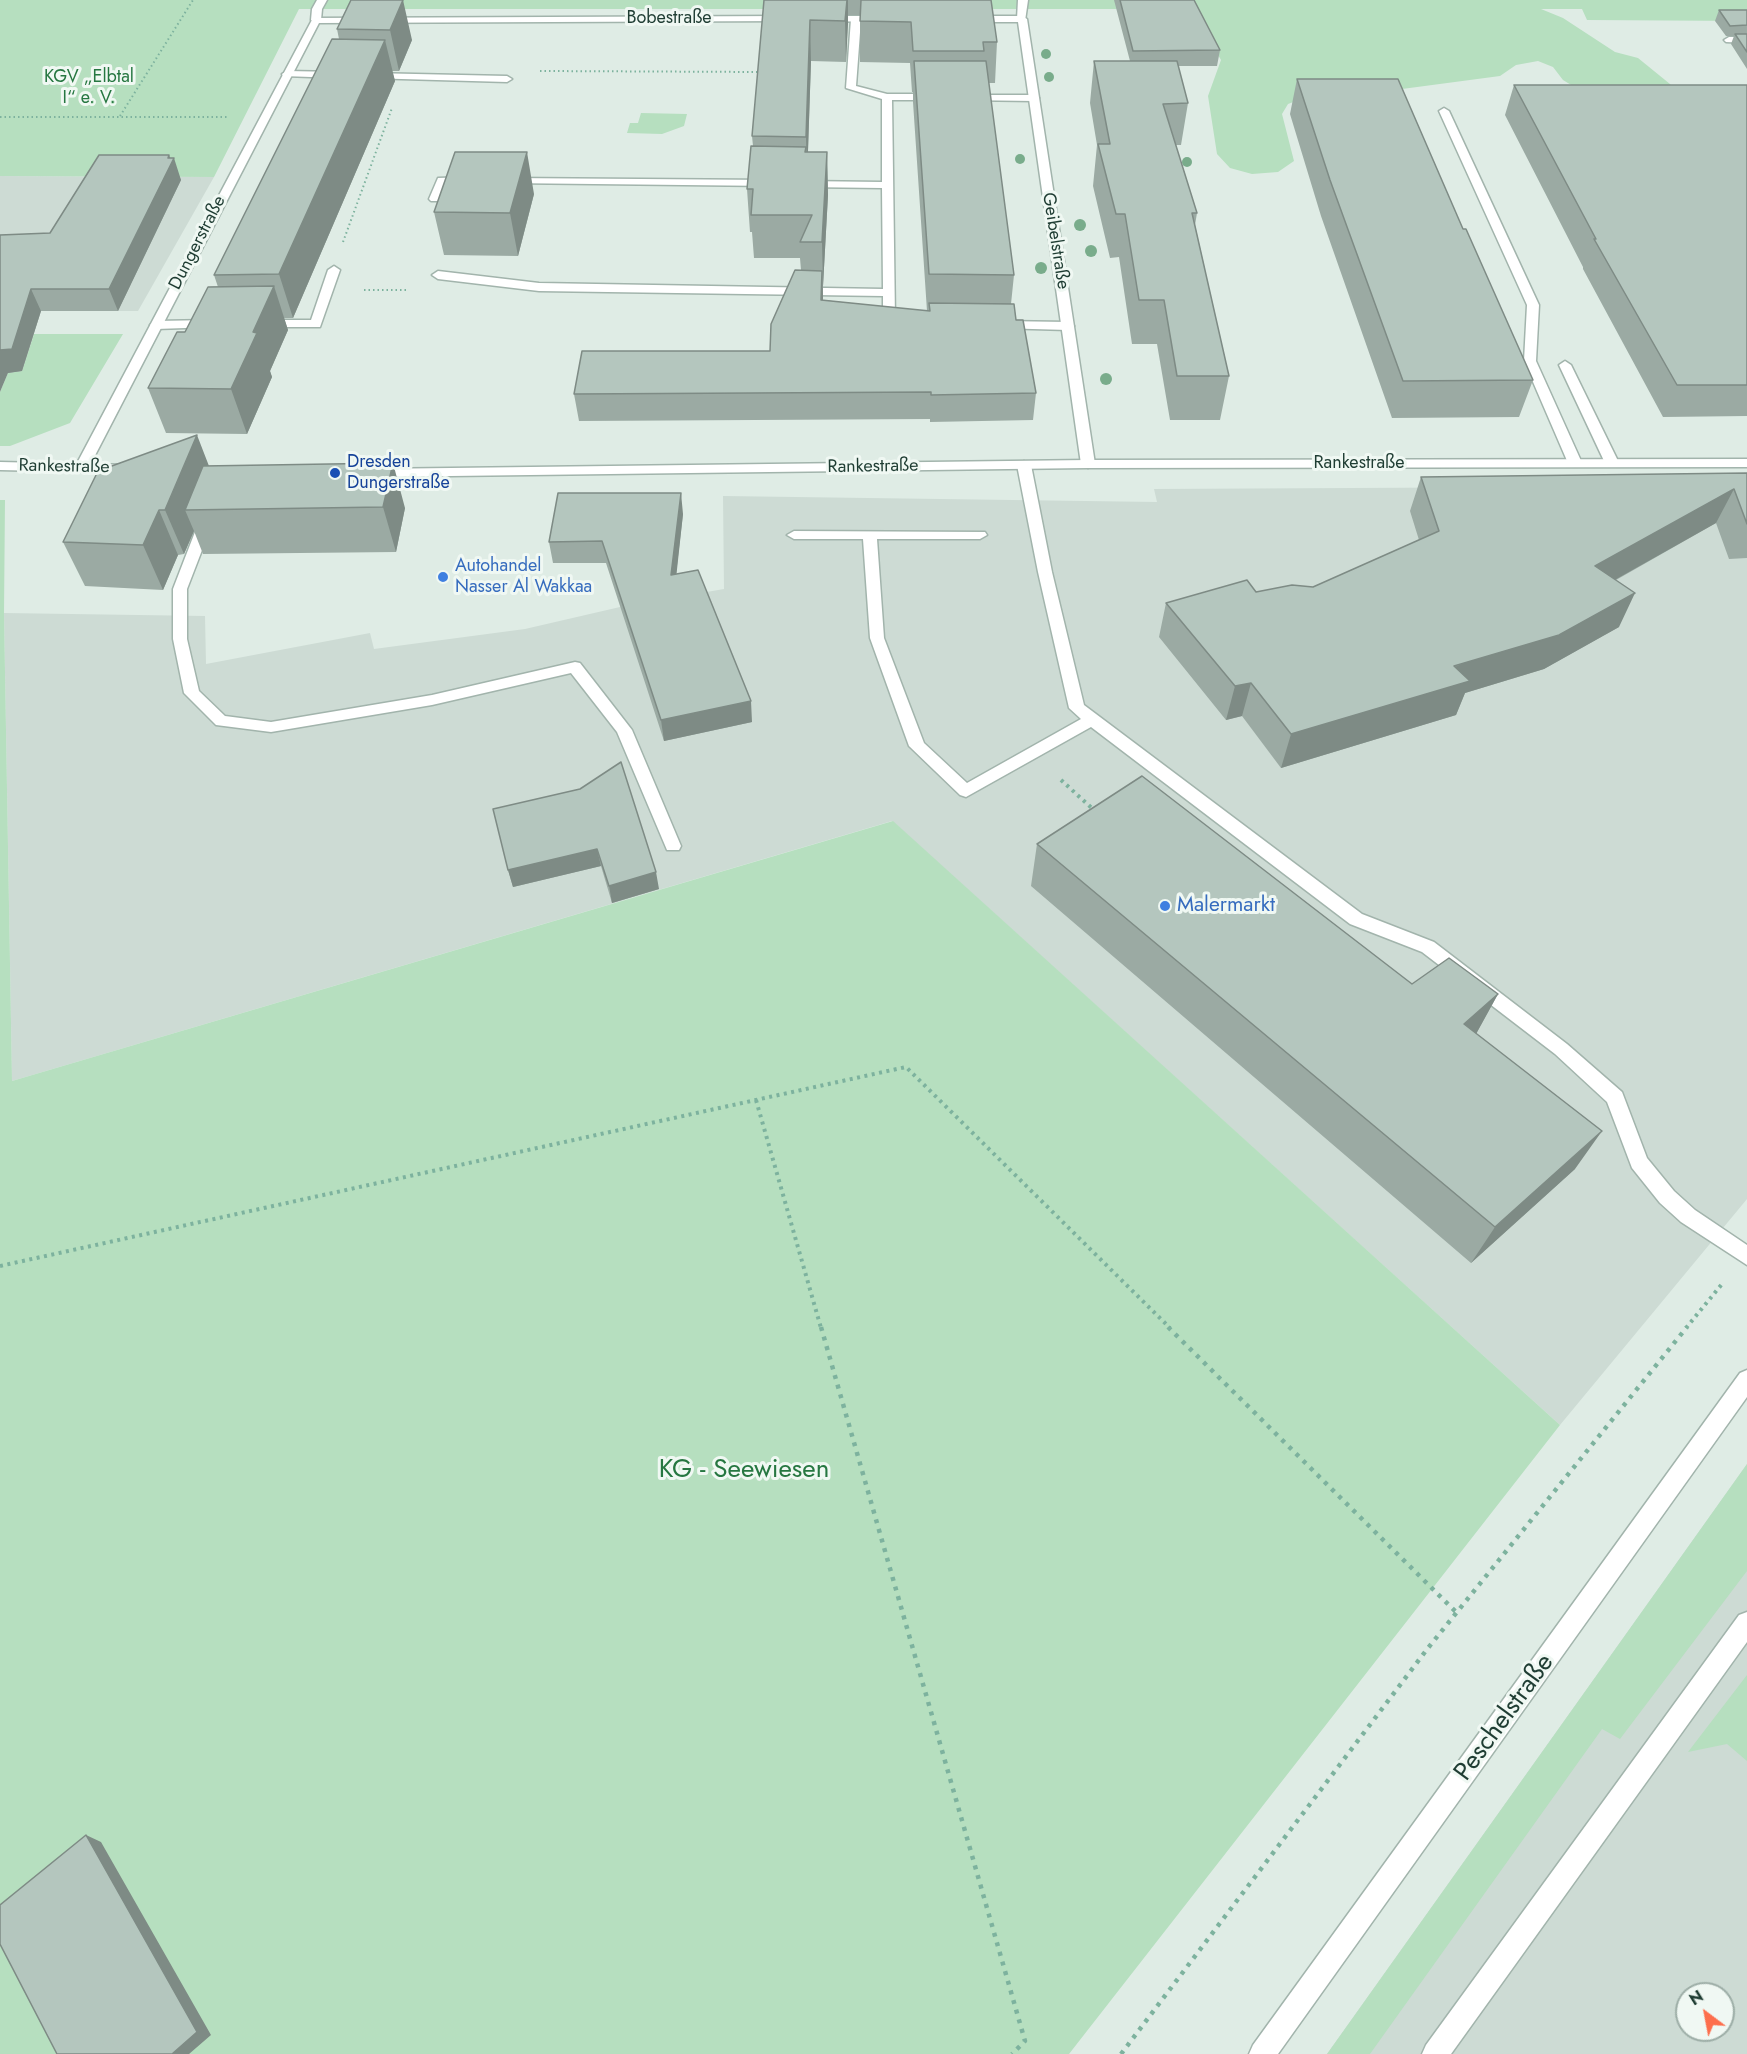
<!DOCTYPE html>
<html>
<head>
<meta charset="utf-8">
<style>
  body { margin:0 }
  #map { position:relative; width:1747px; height:2054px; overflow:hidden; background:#dfece5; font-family:Jost,sans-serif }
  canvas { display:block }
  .north { position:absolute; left:1675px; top:1982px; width:60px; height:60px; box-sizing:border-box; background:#f0f8f3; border:2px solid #9cada6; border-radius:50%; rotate:328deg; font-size:16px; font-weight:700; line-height:24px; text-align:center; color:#1f3d33 }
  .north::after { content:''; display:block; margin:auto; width:21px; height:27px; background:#fd6e4c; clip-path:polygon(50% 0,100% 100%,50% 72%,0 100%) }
</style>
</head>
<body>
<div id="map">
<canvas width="1747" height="2054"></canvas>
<div class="north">N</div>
</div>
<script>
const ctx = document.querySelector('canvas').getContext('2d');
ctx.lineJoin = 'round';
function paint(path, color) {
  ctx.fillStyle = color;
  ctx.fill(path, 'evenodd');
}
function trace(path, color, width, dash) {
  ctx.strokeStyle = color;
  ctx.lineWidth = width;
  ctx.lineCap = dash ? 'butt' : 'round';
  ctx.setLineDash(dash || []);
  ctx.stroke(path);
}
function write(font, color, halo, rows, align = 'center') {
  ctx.font = font + ' Jost,sans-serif';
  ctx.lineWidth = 6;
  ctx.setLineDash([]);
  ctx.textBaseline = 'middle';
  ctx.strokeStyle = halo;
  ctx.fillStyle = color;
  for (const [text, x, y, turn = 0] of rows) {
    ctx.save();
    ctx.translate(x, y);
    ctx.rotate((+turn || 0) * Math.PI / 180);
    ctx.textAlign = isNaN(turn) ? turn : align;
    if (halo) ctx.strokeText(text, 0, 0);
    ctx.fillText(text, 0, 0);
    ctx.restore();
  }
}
paint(new Path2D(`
  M0,176L214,177L138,311H0Z
  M1747,486V1199L1560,1425L892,821L12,1081L4,613L205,616L206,664L370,633L374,649L525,629L620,607L724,589L723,496L1157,502L1154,489Z
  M1747,1464V2054H1327ZM1687,1994H1723V2030H1687Z`), '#cddbd4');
paint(new Path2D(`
  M0,0H1747V21L1587,20L1582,9H1541L1563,18L1615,52L1638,58L1670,84L1676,92L1594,99L1563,80L1553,67L1538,61L1516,65L1500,76L1387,91L1304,98L1288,104L1282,114L1294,161L1278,172L1252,174L1230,168L1217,154L1208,96L1221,60L1198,20V9H299L214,177L0,176Z
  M641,113L687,114L684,126L662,134L627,133L630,123H638Z
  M34,334H123L70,423L10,446H0V392L8,373L22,371Z
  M0,500H5L4,613L12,1081L893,821L1560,1425L1069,2054H0Z
  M1747,1464V1571L1620,1739L1602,1729L1370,2054H1327Z
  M1747,1675V1761L1727,1744L1688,1752Z`), '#b6dfbf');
const service = new Path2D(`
  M317,0H327L322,9L321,20L316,23L311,20L312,9Z
  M1018,0H1028L1025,21L1017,19Z
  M856,16L861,19L856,86L887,94H936L941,97L936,100H892L895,319L902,320V326L889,327L883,323V296L539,291L438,279L432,275L438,271L539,283L883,289L882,188L803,187L798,184L803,181L882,182V99L846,88L851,19Z
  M1729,37H1747V43L1726,42L1724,40Z
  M287,71L339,72L344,75L339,78L283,76L282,74Z
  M370,73L507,76L512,79L507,82L366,78L365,76Z
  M966,95H1034L1039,98L1034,101L962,100V96Z
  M1444,108L1449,111L1539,305L1536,361L1582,463L1580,466H1570L1568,463L1524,361L1527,305L1439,111Z
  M469,177L474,180L473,182L446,183L439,201H431L429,199L438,178Z
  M509,178L772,180L777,183L772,186L505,183L504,181Z
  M334,266L340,270L320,327H259V321L263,320H311L328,270Z
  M211,320L215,321V327L156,329L150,325L156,321Z
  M1001,321L1068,322L1074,326L1068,330L997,328L995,325Z
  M1565,361L1571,365L1619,463L1617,466H1607L1605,463L1559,365Z
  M1024,461L1031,465L1052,572L1084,705L1362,914L1434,942L1567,1044L1622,1092L1647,1158L1674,1191L1695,1210L1747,1245V1265L1681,1222L1660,1203L1632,1168L1607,1102L1555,1054L1422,952L1350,924L1091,727L966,797L960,795L909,746L870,638L863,539H794L787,535L794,531L985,532L987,535L980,539H877L884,638L924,743L967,783L1081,719L1069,708L1038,572L1017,465Z
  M207,515L214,519L187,589V639L199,691L225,716L271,722L432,695L575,662L580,663L632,730L681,846L679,850H667L617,732L571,673L432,705L271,732L216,725L184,693L173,639V589L200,519Z
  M1747,1612V1642L1451,2054H1422L1426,2045L1739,1615Z`);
const minor = new Path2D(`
  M785,16L790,19L788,21L319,23L89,467L82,471L75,467L313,18Z
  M825,16H884L889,19L884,22L822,21L820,19Z
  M1022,16L1027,19L1095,464L1088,468L1081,464L1018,22H969L964,19L969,16Z`);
const tertiary = new Path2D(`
  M1747,459V467L1088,468L371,477L364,473L371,469L1088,460Z
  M0,462L130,465L137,469L130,473L0,470Z
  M1747,1370V1397L1278,2054H1249L1253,2045L1740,1373Z`);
trace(service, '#a2b4ac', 3);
trace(minor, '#a2b4ac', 3);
trace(tertiary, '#a2b4ac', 3);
trace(new Path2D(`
  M540,71L761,72
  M120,116L193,0
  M0,117H227
  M343,242L392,108
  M364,290H408`), '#7db29e', 2, [1.5, 3]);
trace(new Path2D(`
  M1061,780L1095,811
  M756,1100L821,1328
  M0,1266L906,1067L1170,1328
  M1686,1328L1722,1284`), '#7db29e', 4, [3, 4.5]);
trace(new Path2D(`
  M821,1327L1025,2041L1012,2054
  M1168,1327L1457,1613
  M1121,2054L1428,1648L1687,1327`), '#7db29e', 4.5, [4, 6]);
paint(service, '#fff');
paint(minor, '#fff');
paint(tertiary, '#fff');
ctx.fillStyle = '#79ac8b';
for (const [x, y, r] of [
  [1046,54,5],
  [1049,77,5],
  [1020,159,5],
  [1187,162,5],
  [1080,225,6],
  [1091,251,6],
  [1041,268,6],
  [1106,379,6]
]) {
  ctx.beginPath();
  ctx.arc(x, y, r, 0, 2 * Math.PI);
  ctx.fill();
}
paint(new Path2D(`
  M351,0L412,40L399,71H392L395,81L293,318H284L288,330L270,371L272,377L247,434L166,433L148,388L185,332L218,287L214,275L339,39L337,29Z
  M810,0H991L997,42L995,83H988L1014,275L1011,304L1036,393L1033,420L930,422V419L579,421L574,394L770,351L801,270L800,258H754L752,232H750L747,189L753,146L752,136ZM848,15H860V62L910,63L912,92H913V102L927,311L823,300V286L828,195L827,152H808L811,61L846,62Z
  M1114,0H1194L1220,50L1217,66H1178L1188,103L1181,145H1176L1197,213L1195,225L1229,376L1220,420H1170L1157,344H1132L1119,257L1110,258L1093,186L1097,145L1090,103L1094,61H1130Z
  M1719,10H1747V69L1731,44L1734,36H1726L1715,21Z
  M1297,79L1533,380L1519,417L1392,418L1321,216L1290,114Z
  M1514,85H1747V416L1663,417L1583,269V267L1505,115Z
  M170,158L181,180L118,311H41L22,371L8,373L0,235L50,233Z
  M534,194L518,256L444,255L434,212Z
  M209,466L405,508L396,552L203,554L194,531L184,554L178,555L163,590L85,586L63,542Z
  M1747,473V558L1729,559L1716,523L1616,580L1619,627L1544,669L1465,693L1456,715L1281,768L1242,716L1226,720L1159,637L1166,603L1256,592L1313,587L1419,540L1410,511L1421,477Z
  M683,514L676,574L752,722L664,741L606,563H553L549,542Z
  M580,789L659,889L612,903L601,866L513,887L508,870Z
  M1037,844L1412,984L1498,994L1476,1034L1575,1169L1471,1263L1031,886Z`), '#9baaa3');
paint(new Path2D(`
  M403,0L412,40L399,71L390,30Z
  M847,0H848V24L846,62L845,21Z
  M810,20L811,61L807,179L806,137Z
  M385,40L395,81L293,318L279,274Z
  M527,152L534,194L518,256L510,213Z
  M827,152L828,195L823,286L822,242Z
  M169,155L172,162L174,158L181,180L118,311L109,289Z
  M822,271L823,297L822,327L821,300Z
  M274,286L288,330L270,371L272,377L247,434L231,389L253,332Z
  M31,289L41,311L22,371L8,373L0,392V350Z
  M197,435L214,479L185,510L194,531L184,554L165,510Z
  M393,463L405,508L396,552L383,507Z
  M1734,489L1716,523L1579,600L1595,566Z
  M681,493L683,514L674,597L671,575Z
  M159,510L178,555L163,590L143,545Z
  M1635,593L1619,627L1544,669L1465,693L1456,715L1281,768L1291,734Z
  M1251,683L1242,716L1226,720L1235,686Z
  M751,701L752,722L664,741L661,720Z
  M597,849L601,866L513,887L508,870Z
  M656,872L659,889L612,903L609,886Z
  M1498,994L1476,1034L1464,1024Z
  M1602,1131L1575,1169L1471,1263L1495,1227Z
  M86,1835L101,1842L211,2035L189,2054H172Z`), '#7e8b85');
const building = new Path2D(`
  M351,0H403L390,30L337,29Z
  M764,0H847L845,21L810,20L806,137L752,136Z
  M861,0H991L997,42H983L984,51H913L911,22L860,21Z
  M1120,0H1194L1220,50L1133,51Z
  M1719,10H1747V25L1730,26Z
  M1735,34H1747V52Z
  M332,39L385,40L279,274L214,275Z
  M914,61H986L1014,275L929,274Z
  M1094,61H1177L1188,103L1163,104L1197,213H1192L1229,376H1177L1164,300H1139L1125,214H1116L1098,144H1110Z
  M1297,79H1398L1463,229H1466L1533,380L1403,381L1330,180Z
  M1514,85H1747V385H1677L1594,239H1596Z
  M751,146L806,147L805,152H827L822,242H800L812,215H751L753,189H747Z
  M455,152H527L510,213L434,212Z
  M99,155H169L168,158H174L109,289H31L12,349L0,350V235L50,233Z
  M795,270L822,271L821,300L930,311L929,303L1014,304L1016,320H1023L1036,393L931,395V392L574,394L582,351H770L771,324Z
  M274,286L253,332L257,333L231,389L148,388L177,332H185L208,287Z
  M197,435L165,510H159L143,545L63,542L98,471Z
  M393,463L383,507L185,510L203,466Z
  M1747,473V524L1734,489L1595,566L1635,593L1559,635L1454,666L1470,681L1291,734L1251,683L1235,686L1166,603L1247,580L1256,592L1292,585L1313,587L1439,531L1421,477Z
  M558,493H681L671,575L698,570L751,701L661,720L602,541L549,542Z
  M621,762L656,872L609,886L597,849L508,870L493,809L580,789Z
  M1142,776L1412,984L1449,958L1498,994L1464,1024L1602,1131L1495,1227L1037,844Z
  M86,1835L197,2032L172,2054H57L0,1944V1905Z`);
paint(building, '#b4c6be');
trace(building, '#7e8b85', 1.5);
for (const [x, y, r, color] of [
  [335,473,6,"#1a4fb4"],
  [443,577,6,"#3f7fe0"],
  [1165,906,6,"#3f7fe0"]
]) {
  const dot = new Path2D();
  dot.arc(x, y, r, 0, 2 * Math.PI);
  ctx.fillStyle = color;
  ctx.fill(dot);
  trace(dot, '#f0f8f3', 2);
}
write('18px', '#1f3d33', '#f0f8f3', [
  ["Bobestraße",669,19],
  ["Geibelstraße",1055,241,81],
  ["Dungerstraße",198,243,-63],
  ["Rankestraße",1359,464],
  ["Rankestraße",64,467,1],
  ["Rankestraße",873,467,-1]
]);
write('18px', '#267741', '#f0f8f3', [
  ["KGV „Elbtal",89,78],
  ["I“ e. V.",89,99]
]);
write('18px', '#164399', '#f0f8f3', [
  ["Dresden",347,463],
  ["Dungerstraße",347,484]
], 'left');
write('18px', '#366cbe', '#f0f8f3', [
  ["Autohandel",455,567],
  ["Nasser Al Wakkaa",455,588]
], 'left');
write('21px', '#366cbe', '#f0f8f3', [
  ["Malermarkt",1177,906]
], 'left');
write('26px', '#267741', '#f0f8f3', [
  ["KG - Seewiesen",744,1471]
]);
write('26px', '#1f3d33', '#f0f8f3', [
  ["Peschelstraße",1505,1718,-54]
]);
</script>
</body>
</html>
